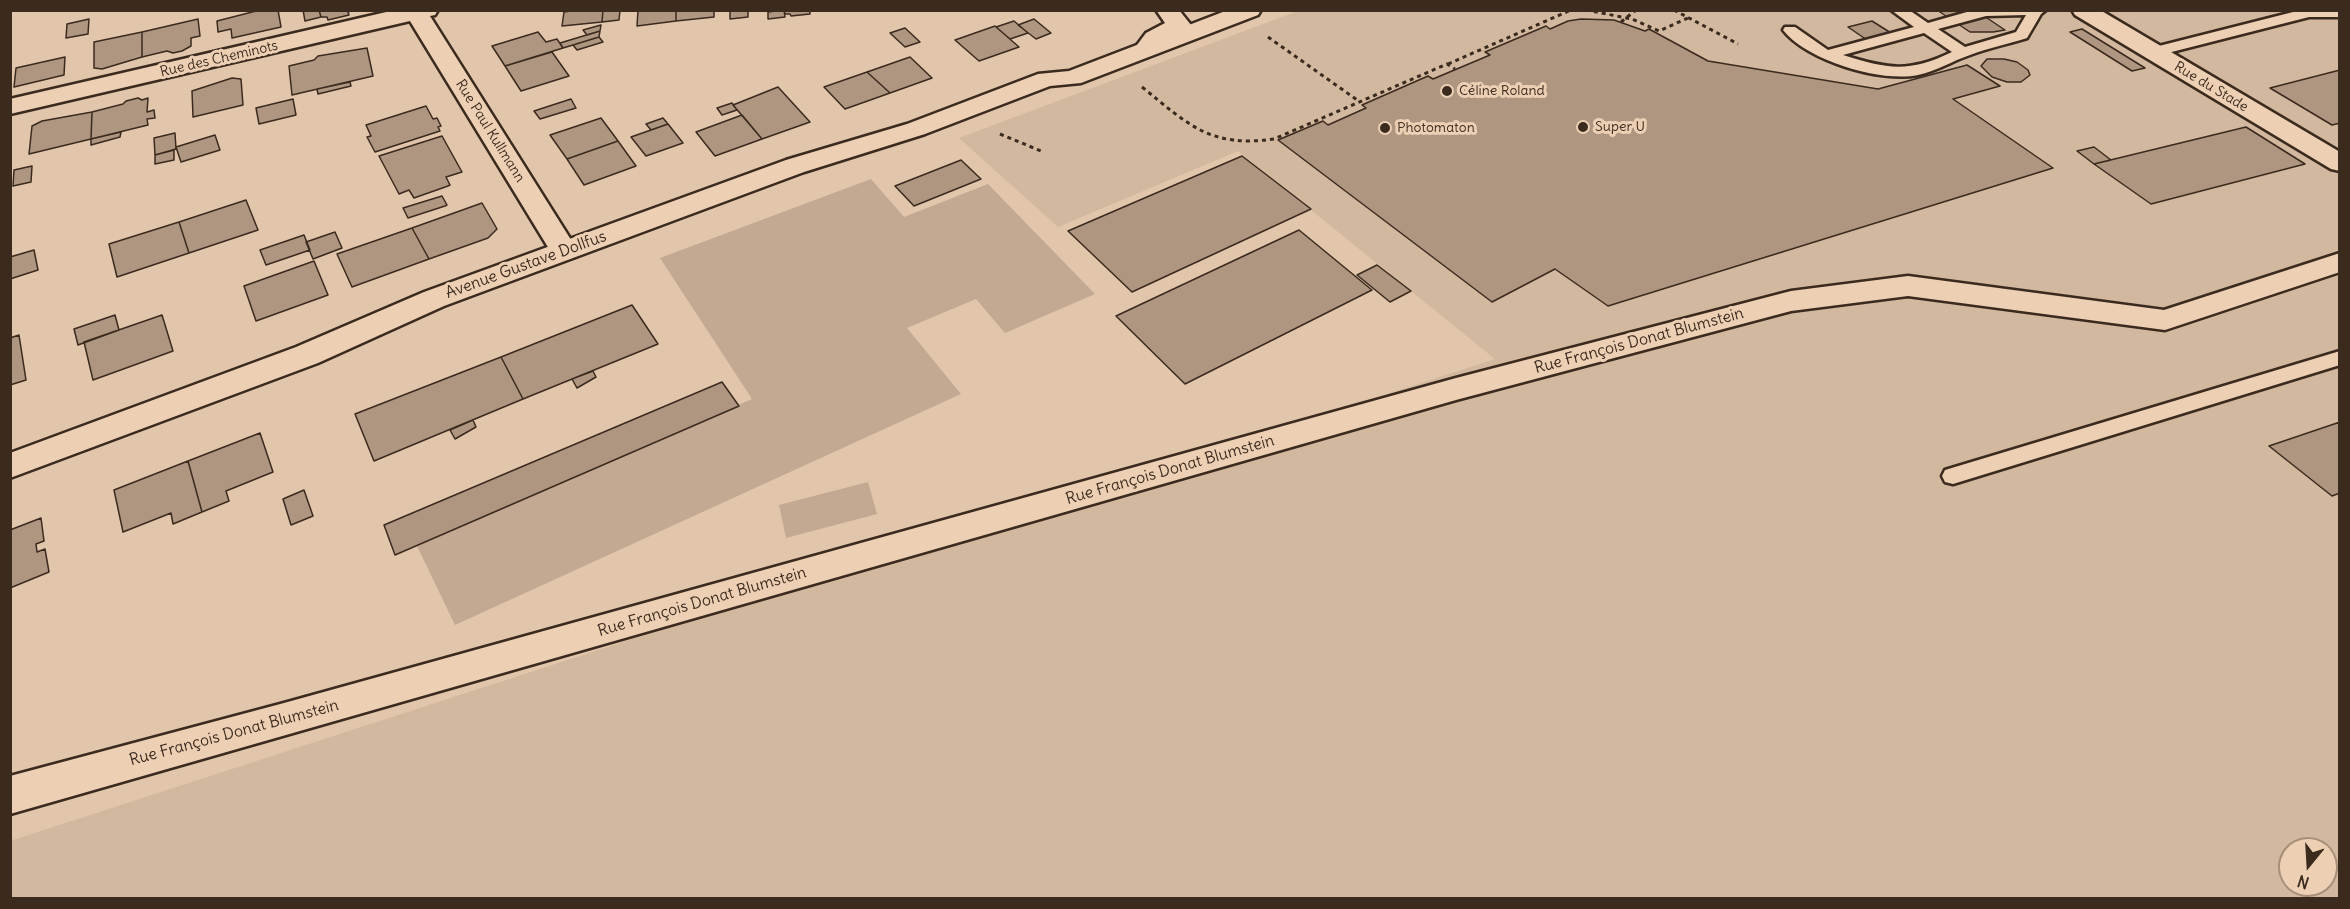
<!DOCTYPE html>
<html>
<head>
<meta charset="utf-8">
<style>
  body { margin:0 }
  #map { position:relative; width:2350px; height:909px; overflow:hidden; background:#e2c6ab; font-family:Delius,sans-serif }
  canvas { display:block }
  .frame { position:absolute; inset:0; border:12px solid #3b2a1e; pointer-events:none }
  .north { position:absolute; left:2278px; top:837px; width:60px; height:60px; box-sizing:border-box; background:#edd0b4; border:2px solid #a68e78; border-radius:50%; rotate:198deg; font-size:16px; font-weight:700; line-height:24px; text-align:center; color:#3b2a1e }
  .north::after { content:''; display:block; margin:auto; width:21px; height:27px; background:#3b2a1e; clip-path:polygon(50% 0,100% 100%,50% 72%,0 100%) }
</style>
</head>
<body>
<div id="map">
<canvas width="2350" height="909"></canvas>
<div class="frame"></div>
<div class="north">N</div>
</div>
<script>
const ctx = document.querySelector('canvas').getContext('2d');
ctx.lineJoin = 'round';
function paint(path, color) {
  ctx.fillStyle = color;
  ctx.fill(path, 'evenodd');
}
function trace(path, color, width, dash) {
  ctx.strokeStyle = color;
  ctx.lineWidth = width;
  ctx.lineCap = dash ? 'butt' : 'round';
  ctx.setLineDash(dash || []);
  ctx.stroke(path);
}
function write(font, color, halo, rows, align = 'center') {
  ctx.font = font + ' Delius,sans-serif';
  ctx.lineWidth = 6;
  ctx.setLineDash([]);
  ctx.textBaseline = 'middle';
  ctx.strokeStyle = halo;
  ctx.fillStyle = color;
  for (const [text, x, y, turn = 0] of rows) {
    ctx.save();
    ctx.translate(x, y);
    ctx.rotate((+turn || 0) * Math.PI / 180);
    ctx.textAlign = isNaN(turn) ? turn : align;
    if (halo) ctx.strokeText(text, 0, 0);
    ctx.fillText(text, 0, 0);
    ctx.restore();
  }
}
paint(new Path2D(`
  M1298,11H2339V898H11L10,841L1495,359L1238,151L1058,227L959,138ZM2290,849H2326V885H2290Z`), '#d2b89e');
paint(new Path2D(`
  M871,179L904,217L988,184L1095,294L1005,333L976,299L907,328L961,394L455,625L417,546L752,399L660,258Z
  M868,482L877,514L786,538L779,505Z`), '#c3a991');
const building = new Path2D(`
  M260,10H278L281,27L232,38L231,29L218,32L217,21Z
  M303,10H319L321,17L305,21Z
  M319,10H354L348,12L349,15L328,20L327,17H321Z
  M578,10H603L602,22L562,26L564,12Z
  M603,10H620L619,20L602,22Z
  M638,10H676V21L637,26Z
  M676,10H714V17L676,21Z
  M730,10H748V17L730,19Z
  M784,10L785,17L768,19V12Z
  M784,10H810V14L791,16L790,14H785Z
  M1937,10H1975L2005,30L1993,32H1970Z
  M89,19L88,34L66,38L67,24Z
  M198,19L200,36L191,38V46L182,51L173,53L167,51L142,57V32Z
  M1034,19L1051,33L1036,39L1018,25Z
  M1581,19L1614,20L1645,31L1649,29L1708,61L1878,89L1967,65L2000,86L1953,99L2053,168L1608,306L1555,269L1492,302L1278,140L1323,121L1328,125L1366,108L1362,105L1428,76L1433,79L1490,55L1485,52L1546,26L1550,29L1568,21Z
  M1014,21L1028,33L1010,39L996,27Z
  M1872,21L1891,33L1867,40L1848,27Z
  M601,25L600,31L587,35L583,30Z
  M995,26L1019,47L979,61L955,40Z
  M905,28L920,42L905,47L890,33Z
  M2082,29L2145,68L2132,71L2070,32Z
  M600,31L599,37L573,45L563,48L560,43Z
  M142,32V57L102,69L94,68V42Z
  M538,32L546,42L557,39L563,48L505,66L492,46Z
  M599,37L603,42L577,50L573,45Z
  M367,48L373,76L292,95L289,66L314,60L318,56Z
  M552,52L569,76L521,91L505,66Z
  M65,57L64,75L14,87L16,68Z
  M910,57L932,78L890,93L867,72Z
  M1987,59H2004L2017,62L2028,70L2030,75L2021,82H2007L1992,77L1981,66Z
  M2340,70V123L2332,125L2270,88Z
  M867,72L890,93L845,109L824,87Z
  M232,78L241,79L243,105L193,117L192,91Z
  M350,82L351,86L318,94L317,89Z
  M778,87L810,122L762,139L733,105Z
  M138,98L142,100L148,98L147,112L154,110L155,118L147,119L148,125L91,139L92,112L123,104L126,101Z
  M293,99L296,115L259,124L256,108Z
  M571,99L576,108L540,119L534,111Z
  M732,103L737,110L722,115L717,108Z
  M426,106L433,119L437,118L441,126L438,127L440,131L375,152L367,137L371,136L366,125Z
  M92,112L91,139L29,154L32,126L42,121Z
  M742,115L762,139L715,156L696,132Z
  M601,118L618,141L567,159L550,135Z
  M663,118L668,124L651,130L646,124Z
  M668,124L683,143L646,156L631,137Z
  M2246,127L2305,164L2151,204L2094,164Z
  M121,132L120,137L91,145V139Z
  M175,133L176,149L155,155L154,138Z
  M215,135L220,150L181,162L176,147Z
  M442,136L462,172L446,177L450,185L448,186L414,198L409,190L399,194L379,156Z
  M618,141L636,166L584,185L567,159Z
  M2094,147L2111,160L2094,164L2077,151Z
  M174,150V160L155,164V155Z
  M1242,156L1311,209L1132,292L1068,231Z
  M961,160L981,179L914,206L895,186Z
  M32,166L31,182L13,186L14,170Z
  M442,196L447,205L445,206L408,218L403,208Z
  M246,200L258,230L189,253L179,222Z
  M482,203L497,229L488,238L429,259L412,228Z
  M179,222L189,253L117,277L109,244Z
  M412,228L429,259L352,287L337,254Z
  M1299,230L1372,290L1185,384L1116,316Z
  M335,232L342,248L313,259L306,242Z
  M304,235L310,250L266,265L260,250Z
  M34,250L38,270L10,279V257Z
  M314,261L328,295L256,321L244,286Z
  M1377,265L1411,291L1390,302L1357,275Z
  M632,305L658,344L523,399L501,357Z
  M115,315L119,330L78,345L74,329Z
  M162,315L173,351L93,380L84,342Z
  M19,335L26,380L10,385V338Z
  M501,357L523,399L374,461L355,414Z
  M593,371L596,377L577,388L572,379Z
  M722,382L739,406L395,555L384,525Z
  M473,420L476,427L455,439L450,430Z
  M2340,422V493L2332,496L2269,446Z
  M260,433L273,472L226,491L229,501L202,512L188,461Z
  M188,461L202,512L173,524L171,513L123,532L114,490Z
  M304,490L313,516L291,525L283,499Z
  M41,518L44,541L36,544L37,552L45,549L49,572L10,588V530Z`);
paint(building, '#ae9680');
trace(building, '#3b2a1e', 1.5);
const lane = new Path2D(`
  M1891,10H1909L1928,23L1974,10H2046L2041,14L2027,38C2008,44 1988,48 1970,55C1952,61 1937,71 1918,75C1881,83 1806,60 1783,30L1785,27H1795L1828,50L1914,27ZM2026,15L2016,32L1965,47L1938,29L1986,16ZM1924,33L1952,52C1909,73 1887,69 1843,55Z
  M2301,10H2340V17H2309L2152,57L2144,52L2147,49Z
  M2340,351V365L1953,484L1945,482L1942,476L1945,470Z`);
const street = new Path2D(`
  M395,10H438L435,15L430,16L578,251L574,257L564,260L554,257L410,21L10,114V99Z
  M1156,10H1179L1191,25C1182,37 1166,38 1154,54L1146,56L1138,54L1134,49L1146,33L1165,23Z
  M2072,10H2100L2340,152V171L2331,169L2075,15Z
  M2340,253V272L2165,330L1908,296L1791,311L1456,400L10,814V776L284,703L1456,378L1791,291L1908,276L2164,310Z`);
const secondary = new Path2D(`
  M1228,10H1261L1258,15L1081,83L1050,86L925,134L804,172L444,306L318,363L10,478V453L296,347L424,292L786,160L907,124L1038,74L1069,71Z`);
trace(lane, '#3b2a1e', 5);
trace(street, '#3b2a1e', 5);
trace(secondary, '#3b2a1e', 5);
trace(new Path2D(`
  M1586,10L1632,19L1659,31L1688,18
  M1674,10L1738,44
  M1621,22L1636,10
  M1268,37L1360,102
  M1448,64L1571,10
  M1142,87C1189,125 1210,148 1274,139L1447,64L1455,69
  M1000,134L1041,151`), '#3b2a1e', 3, [4, 4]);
paint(lane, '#edd0b4');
paint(street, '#edd0b4');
paint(secondary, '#edd0b4');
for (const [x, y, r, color] of [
  [1447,91,6,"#3b2a1e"],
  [1583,127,6,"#3b2a1e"],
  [1385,128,6,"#3b2a1e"]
]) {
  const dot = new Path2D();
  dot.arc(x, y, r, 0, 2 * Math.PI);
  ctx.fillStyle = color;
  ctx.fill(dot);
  trace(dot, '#edd0b4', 2);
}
write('14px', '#3b2a1e', '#edd0b4', [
  ["Rue des Cheminots",219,59,-13],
  ["Rue du Stade",2211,87,31],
  ["Rue Paul Kullmann",490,131,58]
]);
write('14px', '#3b2a1e', '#edd0b4', [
  ["Céline Roland",1459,91],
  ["Super U",1595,127],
  ["Photomaton",1397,128]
], 'left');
write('16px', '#3b2a1e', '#edd0b4', [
  ["Avenue Gustave Dollfus",526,265,-20],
  ["Rue François Donat Blumstein",1639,341,-15],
  ["Rue François Donat Blumstein",1170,470,-16],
  ["Rue François Donat Blumstein",702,602,-16],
  ["Rue François Donat Blumstein",234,733,-15]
]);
</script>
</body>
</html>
